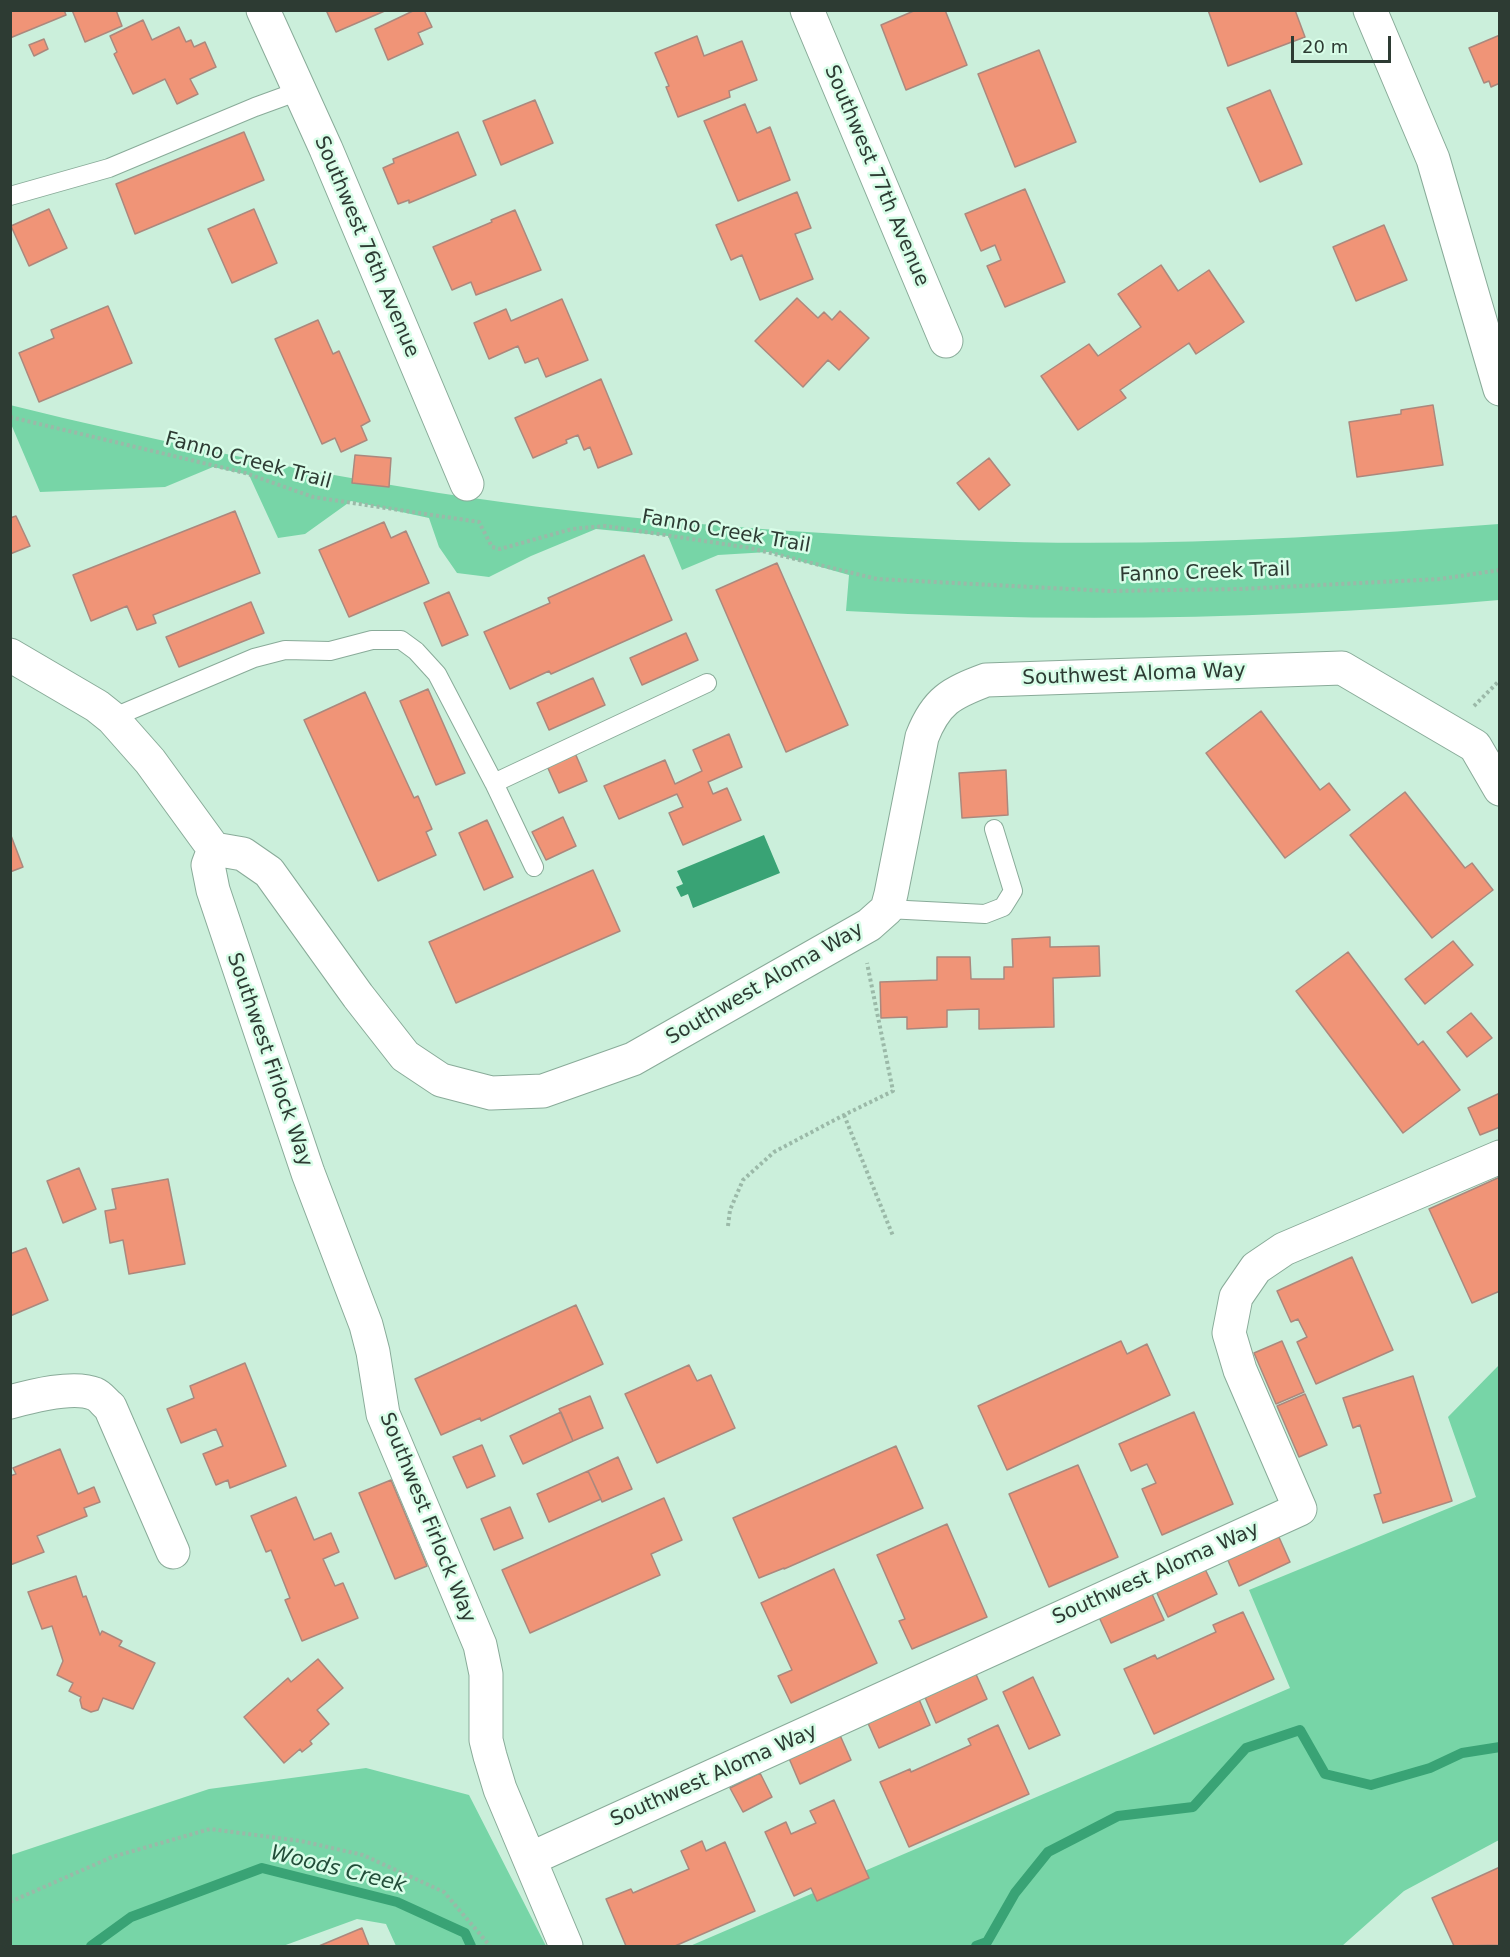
<!DOCTYPE html>
<html>
<head>
<meta charset="utf-8">
<style>
  body { margin:0 }
  #map { position:relative; width:1510px; height:1957px; overflow:hidden; background:#cbefdb; font-family:"DejaVu Sans",sans-serif }
  canvas { display:block }
  .frame { position:absolute; inset:0; border:12px solid #2d3b33; pointer-events:none }
  .scale { position:absolute; left:1291px; top:36px; width:100px; height:27px; box-sizing:border-box; border:3px solid #2d3b33; border-top:0; padding-left:8px; font-size:18px; line-height:21px; white-space:nowrap; color:#2d3b33; -webkit-text-stroke:4px #d8fde8; paint-order:stroke }
</style>
</head>
<body>
<div id="map">
<canvas width="1510" height="1957"></canvas>
<div class="frame"></div>
<div class="scale">20 m</div>
</div>
<script>
const ctx = document.querySelector('canvas').getContext('2d');
ctx.lineJoin = 'round';
function paint(path, color) {
  ctx.fillStyle = color;
  ctx.fill(path, 'evenodd');
}
function trace(path, color, width, dash) {
  ctx.strokeStyle = color;
  ctx.lineWidth = width;
  ctx.lineCap = dash ? 'butt' : 'round';
  ctx.setLineDash(dash || []);
  ctx.stroke(path);
}
function write(font, color, halo, rows, align = 'center') {
  ctx.font = font + ' "DejaVu Sans",sans-serif';
  ctx.lineWidth = 5;
  ctx.setLineDash([]);
  ctx.textBaseline = 'middle';
  ctx.strokeStyle = halo;
  ctx.fillStyle = color;
  for (const [text, x, y, turn = 0] of rows) {
    ctx.save();
    ctx.translate(x, y);
    ctx.rotate((+turn || 0) * Math.PI / 180);
    ctx.textAlign = isNaN(turn) ? turn : align;
    if (halo) ctx.strokeText(text, 0, 0);
    ctx.fillText(text, 0, 0);
    ctx.restore();
  }
}
paint(new Path2D(`
  M10,405C152,440 295,470 439,493C610,519 784,533 957,540C1138,548 1319,538 1499,524V600C1282,619 1064,623 846,611L849,575L768,552L718,555L682,570L668,536L596,529L531,556L489,577L457,573L439,547L429,518L351,501L305,534L278,538L249,475L213,467L165,487L40,492L11,424Z
  M1499,1365V1840L1404,1891L1342,1946H690L1290,1688L1249,1590L1476,1497L1448,1417Z
  M366,1768L469,1795L546,1946H396L386,1924L357,1919L283,1946H11V1855L209,1789Z`), '#77d5a7');
paint(new Path2D(`
  M764,835L780,873L693,908L688,894L681,897L676,887L683,884L677,871Z`), '#39a375');
trace(new Path2D(`
  M91,1946L131,1917L262,1868L397,1902L465,1933L471,1946
  M976,1946L987,1942L1015,1893L1048,1852L1118,1816L1193,1807L1246,1748L1300,1730L1325,1774L1371,1785L1430,1768L1462,1753L1500,1747`), '#39a375', 10);
const building = new Path2D(`
  M10,10H64L66,15L10,38Z
  M72,10H116L122,26L85,42Z
  M326,10H387L336,32Z
  M415,10H424L432,27L418,33L423,44L388,60L375,29Z
  M916,10H945L967,65L906,90L881,25Z
  M1208,10H1295L1305,37L1228,66Z
  M143,20L152,40L179,27L186,42L191,40L194,47L205,42L216,67L190,79L198,94L177,104L165,79L133,94L114,54L117,52L110,36Z
  M1500,35V83L1491,87L1489,81L1484,83L1469,48Z
  M697,36L704,56L742,41L757,80L729,91L730,97L678,117L666,87L669,86L655,53Z
  M44,39L48,49L34,56L29,45Z
  M1039,50L1076,142L1015,167L978,74Z
  M1270,90L1302,164L1260,182L1227,108Z
  M535,100L553,143L501,165L483,121Z
  M745,104L757,133L770,127L790,180L738,201L704,121Z
  M244,132L264,180L135,234L116,184Z
  M458,132L476,175L409,203V200L398,204L383,168L394,163L393,159Z
  M1025,189L1065,282L1005,307L987,266L1001,260L995,245L981,251L965,214Z
  M797,192L811,228L795,234L813,279L760,300L742,255L731,260L716,225Z
  M49,209L67,248L29,266L11,226Z
  M254,209L277,263L232,283L208,229Z
  M515,210L541,270L476,295L471,282L452,290L433,247L492,222L491,220Z
  M1384,225L1407,280L1356,301L1333,247Z
  M1161,265L1178,291L1209,270L1244,322L1196,354L1189,343L1120,390L1126,398L1078,430L1041,376L1089,344L1098,356L1141,327L1118,294Z
  M797,298L818,318L824,312L832,320L840,311L869,338L839,370L828,360L803,387L755,341Z
  M562,299L588,360L546,377L538,358L525,363L518,346L489,359L474,323L506,309L511,321Z
  M108,306L132,363L39,402L19,353L54,338L51,330Z
  M318,320L333,354L339,351L370,421L361,426L367,440L341,452L335,438L322,444L275,339Z
  M601,379L632,454L598,468L590,447L584,450L578,435L566,440L567,443L533,458L515,418Z
  M1433,405L1443,465L1357,477L1349,422L1401,414V410Z
  M355,455L391,458L389,487L352,483Z
  M989,458L1010,485L979,510L957,483Z
  M235,511L260,573L153,615L156,623L137,630L127,606L91,621L73,575Z
  M16,516L30,546L10,554V518Z
  M384,522L391,538L406,531L429,583L349,617L319,550Z
  M644,555L672,620L551,674L549,671L510,689L484,632L550,603L548,598Z
  M777,563L848,725L786,752L716,590Z
  M449,592L468,635L442,646L424,603Z
  M251,602L264,633L179,667L166,637Z
  M686,633L698,660L642,685L630,658Z
  M593,678L605,705L549,730L537,703Z
  M428,689L465,773L436,785L400,701Z
  M365,692L414,798L418,796L432,829L426,832L436,855L378,881L304,720Z
  M1261,711L1320,790L1329,783L1350,810L1285,858L1206,753Z
  M729,734L742,767L708,782L713,794L727,788L741,820L683,845L669,813L683,807L677,794L619,819L604,786L665,760L675,784L702,771L693,750Z
  M575,753L587,781L559,793L547,766Z
  M1006,770L1008,815L962,818L959,773Z
  M1405,792L1465,868L1472,863L1493,890L1432,938L1350,835Z
  M563,817L576,846L546,860L532,832Z
  M487,820L513,877L484,890L459,833Z
  M10,833L23,867L10,872Z
  M593,870L620,931L456,1003L429,942Z
  M1050,937V947L1099,946L1100,976L1053,978L1054,1027L979,1029V1009L947,1010V1027L907,1029V1017L881,1018L880,982L937,980V957H970L971,979H1004V967H1013L1012,939Z
  M1453,941L1473,965L1425,1004L1405,979Z
  M1348,952L1418,1045L1423,1041L1460,1090L1403,1133L1296,991Z
  M1471,1013L1492,1038L1467,1057L1447,1032Z
  M1500,1093V1127L1480,1135L1468,1108Z
  M79,1168L96,1209L63,1223L47,1181Z
  M1500,1177V1291L1472,1303L1429,1209Z
  M168,1179L185,1264L129,1274L123,1240L110,1243L105,1211L116,1209L112,1189Z
  M26,1248L48,1300L10,1316V1254Z
  M1352,1257L1393,1350L1316,1384L1297,1342L1307,1337L1298,1319L1291,1322L1277,1291Z
  M576,1305L603,1364L481,1421L480,1418L441,1435L415,1379Z
  M1121,1341L1127,1354L1147,1344L1170,1395L1007,1470L978,1406Z
  M1282,1341L1304,1392L1276,1404L1254,1353Z
  M245,1363L286,1466L230,1488L228,1480L216,1485L203,1454L223,1446L216,1429L181,1443L167,1409L194,1398L190,1386Z
  M689,1365L697,1381L711,1375L735,1428L657,1463L625,1394Z
  M1413,1376L1452,1501L1383,1523L1374,1495L1381,1493L1360,1425L1353,1428L1343,1398Z
  M1305,1394L1327,1445L1299,1457L1277,1406Z
  M590,1396L603,1428L573,1441L559,1409Z
  M561,1412L573,1441L523,1464L510,1436Z
  M1194,1412L1233,1504L1162,1535L1142,1489L1156,1483L1147,1464L1131,1471L1119,1444Z
  M482,1445L495,1476L467,1488L453,1457Z
  M896,1446L923,1508L784,1569V1568L759,1578L733,1518Z
  M60,1449L78,1494L94,1487L100,1502L84,1508L87,1516L37,1536L44,1552L10,1565V1476L16,1474L13,1468Z
  M618,1457L632,1489L602,1502L588,1471Z
  M1078,1465L1118,1557L1049,1587L1009,1494Z
  M588,1471L601,1499L549,1522L537,1494Z
  M391,1480L427,1566L395,1579L359,1493Z
  M296,1497L314,1540L331,1533L339,1552L323,1559L335,1586L343,1583L358,1618L302,1641L285,1600L290,1598L271,1550L266,1552L251,1516Z
  M664,1498L682,1540L651,1554L660,1575L530,1633L502,1570Z
  M510,1507L523,1538L494,1550L481,1519Z
  M947,1524L987,1617L912,1649L899,1621L905,1619L877,1555Z
  M1278,1535L1290,1562L1239,1586L1227,1558Z
  M834,1569L877,1663L791,1703L778,1676L792,1670L761,1603Z
  M1205,1569L1217,1594L1168,1617L1156,1591Z
  M76,1576L83,1597L86,1596L100,1635L102,1631L122,1641L119,1646L155,1663L133,1709L103,1698L98,1710L91,1712L82,1708L80,1700L81,1697L69,1691L73,1683L57,1675L63,1661L52,1626L42,1629L28,1592Z
  M1152,1594L1164,1620L1111,1643L1099,1617Z
  M1243,1612L1274,1679L1154,1734L1124,1669L1155,1655L1157,1659L1216,1632L1213,1625Z
  M318,1659L343,1688L317,1710L329,1724L310,1741L312,1744L302,1752L300,1749L284,1763L244,1717L288,1678L291,1682Z
  M975,1672L987,1699L936,1723L924,1695Z
  M1033,1677L1060,1735L1029,1749L1003,1692Z
  M918,1697L930,1725L879,1748L867,1721Z
  M998,1725L1029,1794L909,1847L880,1782L910,1769L911,1772L971,1745L968,1739Z
  M839,1733L851,1760L800,1784L788,1756Z
  M760,1773L772,1797L743,1812L730,1788Z
  M834,1800L869,1878L817,1901L811,1888L794,1896L765,1832L786,1822L791,1834L816,1823L810,1811Z
  M702,1841L706,1851L725,1842L755,1911L675,1946H626L606,1899L631,1889L633,1893L689,1869L681,1851Z
  M1500,1867V1945L1454,1946L1432,1898Z
  M362,1928L369,1946H319Z`);
paint(building, '#f09477');
trace(building, '#ab887d', 1.5);
const lane = new Path2D(`
  M10,196L109,168L255,107L299,91
  M112,718L254,658L285,650L330,651L372,640H401L416,651L437,674L494,783L707,683
  M494,783L534,867
  M887,909L985,914L1003,907L1013,891L994,829`);
const street = new Path2D(`
  M263,10L326,149L467,484
  M807,10L946,341
  M1370,10L1433,159L1500,389
  M10,655L97,706L112,718L150,761L214,849L243,854L269,872L358,996L405,1056L441,1080L491,1093L543,1091L633,1059L869,925L887,909L891,894L922,737C936,701 951,693 986,680L1342,668L1475,746L1500,789
  M214,849L208,865L213,890L308,1173L366,1325L373,1352L383,1414L480,1645L486,1674V1740L490,1756L500,1789L566,1946
  M10,1402C32,1396 74,1385 95,1394C100,1396 105,1403 110,1407L173,1552
  M530,1859L1300,1509L1240,1370L1229,1333L1236,1297L1256,1268L1284,1249L1500,1157`);
trace(lane, '#89ab99', 20);
trace(street, '#89ab99', 35);
trace(new Path2D(`
  M10,417L245,473L313,497L479,522L492,547L500,549L572,529L606,526L750,548L877,579L1109,591L1240,589L1440,579L1500,570
  M1474,706L1500,680
  M844,1115L893,1236
  M728,1226L730,1210L743,1180L774,1152L844,1115L893,1091L867,963
  M10,1902L112,1857L210,1829L301,1841L363,1855L444,1892L490,1946`), '#9bb9a8', 4, [3, 3]);
trace(lane, '#fff', 18);
trace(street, '#fff', 33);
write('20px', '#2d3b33', '#d8fde8', [
  ["Southwest 77th Avenue",876,176,67],
  ["Southwest 76th Avenue",366,247,67],
  ["Fanno Creek Trail",248,461,15],
  ["Fanno Creek Trail",726,532,10],
  ["Fanno Creek Trail",1205,573,-2],
  ["Southwest Aloma Way",1134,675,-2],
  ["Southwest Aloma Way",765,984,-30],
  ["Southwest Firlock Way",269,1060,71],
  ["Southwest Firlock Way",427,1518,68],
  ["Southwest Aloma Way",1156,1574,-24],
  ["Southwest Aloma Way",714,1776,-24]
]);
write('italic 21px', '#224d39', '#d8fde8', [
  ["Woods Creek",338,1870,14]
]);
</script>
</body>
</html>
